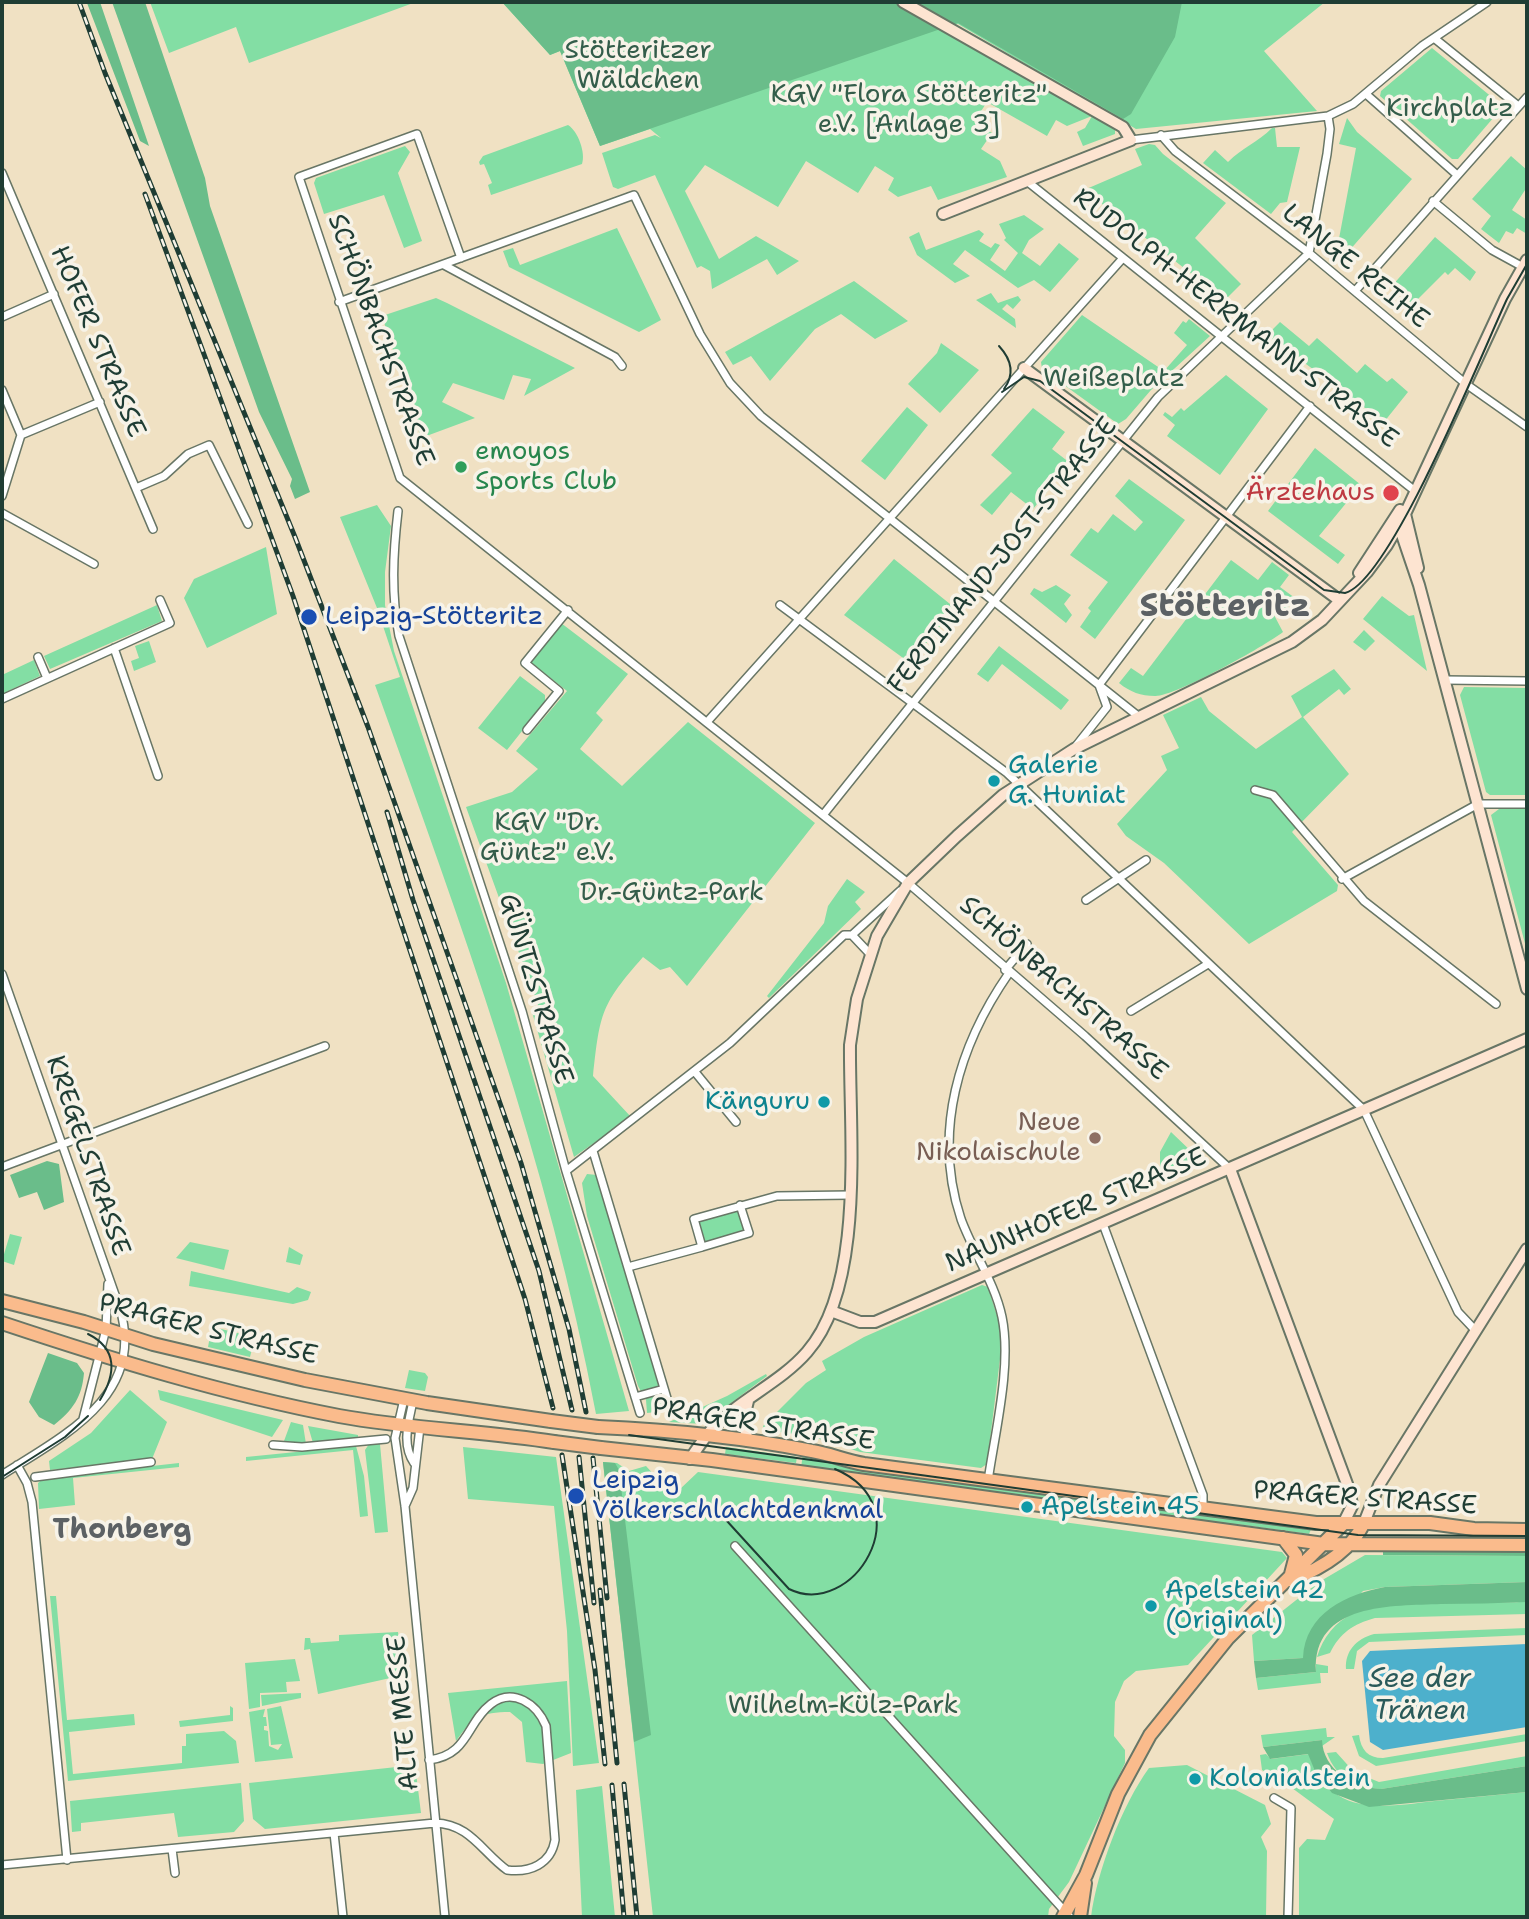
<!DOCTYPE html>
<html>
<head>
<meta charset="utf-8">
<style>
  body { margin:0 }
  #map { position:relative; width:1529px; height:1919px; overflow:hidden; background:#f0e1c3; font-family:"Shantell Sans",sans-serif }
  canvas { display:block }
  .frame { position:absolute; inset:0; border:4px solid #1f3d34; pointer-events:none }
</style>
</head>
<body>
<div id="map">
<canvas width="1529" height="1919"></canvas>
<div class="frame"></div>
</div>
<script>
const ctx = document.querySelector('canvas').getContext('2d');
ctx.lineJoin = 'round';
function paint(path, color) {
  ctx.fillStyle = color;
  ctx.fill(path, 'evenodd');
}
function trace(path, color, width, dash) {
  ctx.strokeStyle = color;
  ctx.lineWidth = width;
  ctx.lineCap = dash ? 'butt' : 'round';
  ctx.setLineDash(dash || []);
  ctx.stroke(path);
}
function write(font, color, halo, rows, align = 'center') {
  ctx.font = font + ' "Shantell Sans",sans-serif';
  ctx.lineWidth = 7;
  ctx.setLineDash([]);
  ctx.textBaseline = 'middle';
  ctx.strokeStyle = halo;
  ctx.fillStyle = color;
  for (const [text, x, y, turn = 0] of rows) {
    ctx.save();
    ctx.translate(x, y);
    ctx.rotate((+turn || 0) * Math.PI / 180);
    ctx.textAlign = isNaN(turn) ? turn : align;
    if (halo) ctx.strokeText(text, 0, 0);
    ctx.fillText(text, 0, 0);
    ctx.restore();
  }
}
paint(new Path2D(`
  M150,2H416L249,63L236,27L169,53Z
  M502,2H1325L1264,51L1317,111L1136,129L958,24L945,28L1092,116L1067,126L1056,120L1047,136L987,102L974,122L992,133L981,149L1000,161L1007,177L938,200L931,186L898,197L888,190L894,178L875,166L858,193L806,161L778,207L705,165L685,191L719,259L756,236L799,261L777,275L767,259L712,289L710,271L701,266L697,268L655,175L618,189L613,187L602,153L655,135L661,138L650,129L600,146L560,51L550,55Z
  M1432,48L1499,103L1500,110L1458,159H1452L1380,96L1381,91Z
  M1092,116L1115,130V134L1083,146L1077,132L1085,128Z
  M1347,118L1357,132L1412,179L1348,252L1338,244L1356,148L1339,144Z
  M568,125C578,131 586,153 582,164L491,195L488,185L492,183L484,164L480,165L479,162L483,156Z
  M1272,128H1275L1277,147H1300L1287,202L1280,203L1271,214L1203,163L1215,150L1228,162C1242,148 1258,142 1272,128Z
  M1149,144L1155,145L1163,154L1226,203L1195,238L1241,284L1225,300L1084,190L1142,165L1135,149Z
  M405,146L410,152L398,173L422,241L404,248L384,195L324,214L314,183L316,178Z
  M1511,156L1527,170V187L1512,210L1527,220V234L1517,228L1513,234L1506,231L1499,243L1481,229L1491,216L1472,199Z
  M1024,215L1044,229L1029,240L1022,253L1040,266L1059,243L1079,259L1050,292L1034,280L1018,288L965,250L953,264L970,276L955,283L917,255L909,237L919,232L926,250L979,230L984,234L979,241L991,248L995,243L1000,245L990,260L1005,271L1018,253L1004,240L1006,238L999,224Z
  M617,228L661,320L639,332L509,267L503,251L513,248L520,265Z
  M1435,237L1476,272L1470,281L1455,268L1448,275L1445,272L1412,305L1391,287Z
  M854,281L908,321L875,339L841,314L815,329L770,381L751,356L733,365L725,352Z
  M991,293L998,303L1018,296L1021,300L1013,309L1007,304L1002,309L1015,319L1016,328L976,300Z
  M436,298L447,303L575,368L524,396L531,379L513,375L504,400L453,383L442,402L475,418L421,438L382,316Z
  M1082,315L1164,371L1187,345L1174,333L1183,321L1186,323L1189,319L1210,336L1151,390L1126,419L1118,424L1042,369L1041,362Z
  M1280,322L1309,346L1317,338L1357,373L1365,364L1387,382L1392,378L1408,392L1384,422L1267,335Z
  M941,343L979,370L940,413L908,384L937,353Z
  M1226,375L1268,409L1220,475L1167,436L1175,425L1163,415L1165,412L1172,417L1181,408L1184,411Z
  M907,407L928,425L885,480L861,461Z
  M1033,408L1065,432L1052,449L1070,463L1033,509L1011,492L992,515L980,505L1012,473L991,455Z
  M1315,448L1361,485L1319,536L1345,555L1338,564L1268,511Z
  M1129,479L1185,520L1095,639L1080,627L1091,611L1088,608L1108,582L1070,555L1091,528L1098,533L1113,514L1135,531L1143,522L1115,496Z
  M377,505L391,526L385,572V605L394,651L506,983L629,1411L596,1414C549,1164 461,923 375,685L400,677L377,608L340,517Z
  M266,547L277,614L207,648L184,598L194,579Z
  M894,559L955,608L910,663L844,615Z
  M1231,560L1258,580L1272,562L1289,575L1280,587L1295,598L1288,607L1274,615L1283,632C1265,646 1174,697 1155,696C1141,696 1130,692 1119,683L1131,668L1143,676Z
  M1056,585L1071,595L1064,604L1072,615L1066,623L1030,594L1034,588L1042,592Z
  M1382,596L1409,616L1414,615L1427,671L1363,619Z
  M157,605L162,621L50,669L44,656Z
  M561,623L628,674L596,713L603,720L580,749L622,786L688,722L815,823L687,986L670,967L660,970L643,957C601,1005 600,1012 593,1076L631,1117L574,1157L532,1012L538,1005L466,807L512,792L538,769L516,751L567,691L529,661Z
  M1364,630L1375,641L1365,651L1353,642Z
  M149,641L156,662L134,671L131,661L139,658L135,646Z
  M999,646L1069,700L1061,710L1002,664L988,682L977,674Z
  M34,660L40,676L2,694V675Z
  M1334,669L1351,689L1344,695L1339,689L1303,717L1349,774L1292,832L1338,885L1337,891L1249,944L1164,863L1126,836L1117,824L1167,770L1161,756L1179,748L1163,715L1201,697L1209,711L1256,749L1302,717L1291,696Z
  M520,676L545,695V702L507,750L478,728Z
  M1464,687L1527,688V795H1490L1486,792L1460,695Z
  M1499,809H1527V951L1491,815Z
  M847,879L865,892L855,902L861,909L769,998L767,996L824,923L828,906Z
  M1171,1132L1194,1154L1193,1166L1160,1179V1152Z
  M587,1174L597,1175L666,1411L647,1413L646,1400L638,1386L587,1216L582,1183Z
  M738,1209L745,1232L704,1243L696,1221Z
  M10,1234L22,1237L14,1265L2,1261Z
  M190,1242L229,1250L224,1270L176,1258Z
  M289,1247L303,1255L300,1265L286,1262Z
  M191,1271L289,1293L297,1287L311,1292L308,1300L293,1304L189,1286Z
  M982,1285L988,1287L1003,1335L987,1464L981,1468L860,1452L810,1436L764,1430L763,1426L806,1383L826,1370L822,1361L864,1337Z
  M217,1328L250,1336L254,1341L250,1357L208,1347L211,1331Z
  M409,1370L425,1373L428,1377L425,1391L405,1388Z
  M766,1374L767,1376L703,1424L669,1422L727,1396Z
  M130,1390L167,1422L152,1459L50,1470L49,1461L91,1433Z
  M158,1390L283,1420L272,1437L160,1400Z
  M291,1422L303,1425L306,1444L284,1441Z
  M308,1426L358,1435V1438L313,1443Z
  M369,1444H380L388,1532L375,1533L365,1450Z
  M356,1446L364,1476L368,1516L360,1517L353,1450L246,1461V1457Z
  M463,1447L556,1457L599,1763L573,1766L567,1631L554,1506L468,1499Z
  M726,1447L797,1457L796,1463L725,1454Z
  M803,1453L1312,1527L1309,1534L1236,1524L1235,1528L1187,1519L801,1468Z
  M603,1462L617,1463L629,1471L646,1466L656,1477L662,1472L679,1490L698,1472L1282,1552L1287,1558L1188,1665L1136,1671L1124,1681L1115,1702L1114,1736L1125,1750V1763L1069,1882L1049,1909L1048,1917H653Z
  M179,1463V1467L73,1478L75,1505L39,1509L38,1483L44,1478Z
  M1365,1555L1527,1556V1582L1385,1587L1363,1591L1303,1658L1254,1661L1252,1635L1319,1582Z
  M50,1596H56L67,1720L134,1714L135,1725L69,1732L73,1774L182,1763V1746H186V1734L224,1731L236,1741L239,1763L68,1781Z
  M1527,1602V1614L1375,1618C1353,1624 1340,1633 1330,1653L1317,1657C1323,1637 1335,1622 1354,1613C1387,1598 1487,1603 1527,1602Z
  M1527,1628V1635L1369,1642L1357,1651L1354,1669H1346C1345,1651 1356,1639 1374,1634Z
  M398,1632L404,1675L318,1694L310,1649L304,1650L305,1638H310L311,1643L339,1641V1635Z
  M295,1659L300,1681L286,1682L287,1692L260,1693V1707L249,1709L245,1663Z
  M1316,1664L1328,1666V1673H1320L1321,1683L1258,1690L1256,1678L1316,1672Z
  M567,1681L571,1753L543,1764L526,1762L522,1722L510,1712C481,1712 472,1718 456,1741L448,1693Z
  M301,1693V1698L262,1706L261,1695Z
  M230,1706L233,1708V1721L180,1727L179,1721L230,1715Z
  M281,1706L293,1758L255,1762L249,1712L265,1709L263,1717H266L267,1726H264V1730L268,1731L269,1746L278,1750L282,1744L271,1745L267,1709Z
  M1326,1728L1327,1737H1335L1322,1746V1740L1263,1747L1261,1735Z
  M1527,1734V1741L1376,1766L1359,1756L1352,1736L1359,1735C1361,1750 1368,1758 1383,1758Z
  M1336,1752L1354,1772L1379,1782L1527,1756V1766L1381,1789C1356,1788 1336,1778 1327,1753Z
  M1266,1754L1271,1759L1309,1754C1330,1818 1382,1807 1435,1801C1466,1798 1497,1795 1527,1792V1917H1299V1848L1307,1839L1325,1840L1334,1819L1292,1788L1291,1783L1283,1779L1280,1781L1262,1770L1260,1755Z
  M415,1765L421,1813L265,1829L253,1819L249,1783Z
  M1187,1765L1265,1805L1271,1824L1261,1837L1267,1851L1266,1917H1091C1097,1871 1122,1805 1149,1768Z
  M241,1783L244,1821L234,1832L178,1837L174,1813L81,1823V1831L72,1832L70,1801Z
  M602,1786L615,1917H582L576,1790Z`), '#83dea4');
paint(new Path2D(`
  M100,2L149,146L140,141L87,3Z
  M112,2H145L205,178L210,206L310,492L295,499L290,486L292,479L259,412Z
  M502,2H1182L1175,37L1131,114L1123,119L958,23L600,146L560,51L550,55Z
  M47,1161L59,1164L64,1202L44,1210L37,1192L19,1198L10,1175Z
  M48,1353L77,1363L84,1373C82,1397 73,1410 54,1425L39,1417L29,1402Z
  M603,1462L615,1463L619,1470L651,1735L634,1742Z
  M1383,1549L1527,1550V1556L1383,1555Z
  M1527,1582V1602C1498,1603 1470,1604 1441,1604C1393,1606 1312,1602 1316,1672L1256,1678L1254,1661L1303,1658C1305,1613 1347,1594 1385,1587Z
  M1322,1740C1323,1770 1354,1788 1381,1789L1527,1766V1792L1369,1807L1332,1793L1315,1771L1308,1754L1270,1759L1263,1747Z`), '#6abd8a');
paint(new Path2D(`
  M1527,1644V1727L1383,1750L1370,1742L1362,1661L1370,1651Z`), '#4db0cc');
const street = new Path2D(`
  M1434,38L1517,105
  M1366,94L1456,174
  M1161,135L1175,151L1309,253L1466,384L1527,427
  M1131,140L1328,116L1353,104L1422,46L1487,2
  M2,173L153,529
  M1028,182L1415,491
  M1433,201L1492,250L1523,267
  M461,258L417,134L299,177L400,478L908,883L1085,1036L1230,1169
  M444,265L615,357L622,366
  M1355,291L1527,97
  M339,302L634,195L700,334L730,383L761,416L1138,716
  M2,317L54,294
  M2,390L21,435L2,496
  M21,435L100,402
  M136,488L164,476L188,454L209,445L248,524
  M398,511C393,554 391,593 399,636L522,1011L566,1171L640,1413
  M2,513L94,564
  M780,605L1007,773L1364,1110L1458,1312L1475,1330
  M114,648L158,776
  M38,657L47,678
  M1445,680L1527,681
  M2,699L170,623L160,600
  M707,722L1123,258
  M527,730L559,691L525,663L568,610
  M1076,746L1107,707L1099,685L1310,406
  M1255,790L1273,795L1364,901L1496,1004
  M823,815L1158,397L1309,253L1327,154L1330,129L1328,116
  M1342,879L1478,804H1527
  M1086,900L1146,860
  M852,935L900,891
  M1005,970L1027,944
  M2,974L120,1309C146,1396 63,1436 2,1475
  M1131,1011L1208,964
  M695,1072L736,1122
  M593,1151L669,1405
  M2,1167L325,1046
  M566,1171L730,1043L844,935H852L870,954
  M1103,1224L1203,1495V1509
  M702,1247L749,1233L740,1205
  M628,1267L702,1247L694,1219L777,1196L850,1195
  M635,1397L664,1389
  M404,1399L395,1438L405,1506L445,1917
  M413,1401C409,1421 401,1444 414,1463
  M83,1419L106,1329L108,1284
  M273,1445L302,1447L386,1439
  M17,1465L27,1483L32,1502L67,1860
  M35,1477L151,1462
  M988,1481C995,1432 1012,1365 1002,1317C995,1283 973,1252 961,1219C932,1132 959,1045 1009,973
  M405,1506L413,1488L420,1427
  M735,1546L1070,1917
  M1274,1798L1291,1808L1288,1917
  M334,1833L343,1917
  M172,1849L175,1873
  M2,1865L435,1823C470,1824 482,1852 507,1870C530,1873 551,1864 555,1840L546,1726C537,1704 513,1687 491,1704C466,1723 469,1755 429,1760`);
const secondary = new Path2D(`
  M903,2L1123,127L1131,140L943,214
  M1024,368L1339,600
  M1405,514L1418,568
  M1399,526L1419,585L1527,989
  M1359,573L1400,510
  M1230,1169L1350,1492L1352,1506L1343,1524
  M831,1311L860,1322H875L1527,1039
  M748,1401L743,1421L748,1441
  M690,1459C697,1449 704,1438 712,1429C740,1399 780,1383 807,1352C866,1285 849,1130 850,1045L857,999L877,936L908,883L957,836L1003,795L1074,749L1292,642L1322,620L1367,572L1387,545L1405,514L1505,299L1527,260
  M1364,1523L1379,1485L1527,1249`);
const primary = new Path2D(`
  M2,1301L84,1322L153,1344L305,1380L427,1403L551,1421
  M2,1323C113,1360 224,1394 339,1416C410,1429 483,1431 554,1442
  M598,1427C669,1430 742,1437 812,1451C830,1454 846,1461 864,1464L1316,1523H1430L1474,1529L1527,1530
  M601,1448L712,1460L1324,1544L1527,1545
  M1283,1538L1296,1555L1291,1574
  M1291,1580C1320,1569 1350,1552 1364,1523
  M1063,1917L1086,1875L1118,1794L1150,1735L1228,1638L1343,1524
  M1080,1917L1085,1883`);
trace(street, '#687666', 10);
trace(secondary, '#687666', 14);
trace(primary, '#687666', 16);
trace(street, '#fff', 7);
trace(secondary, '#fde4d1', 10);
trace(primary, '#fabb8c', 12);
trace(new Path2D(`
  M999,346C1011,359 1015,374 1004,389
  M1002,392L1024,377L1040,381L1324,590L1345,593C1391,581 1483,350 1507,299L1527,264
  M88,1334C118,1349 116,1374 100,1400
  M629,1435L1358,1535L1527,1536
  M2,1477L65,1437L88,1416
  M716,1509L789,1589C852,1620 924,1507 835,1469`), '#1f3d34', 2);
const rail = new Path2D(`
  M79,2L105,73L295,537L368,727L521,1163L569,1329L586,1412
  M145,194L293,596L525,1299L553,1408
  M387,812L413,900L539,1271L572,1410
  M562,1455L595,1670L605,1764
  M579,1457L594,1603
  M593,1458L607,1598
  M600,1590L617,1763
  M624,1784L637,1917
  M612,1785L624,1917`);
trace(rail, '#1f3d34', 5);
trace(rail, '#f7f3e8', 2.5, [8]);
const primaryBridge = new Path2D(`
  M551,1421L598,1427
  M554,1442L601,1448`);
trace(primaryBridge, '#687666', 16, []);
trace(primaryBridge, '#fabb8c', 12);
for (const [x, y, r, color] of [
  [461,467,7,"#2e9e5b"],
  [1391,493,9,"#e0444e"],
  [309,617,9,"#1a4fb4"],
  [994,781,7,"#0f9aa8"],
  [824,1102,7,"#0f9aa8"],
  [1095,1138,7,"#8d6e63"],
  [576,1496,9,"#1a4fb4"],
  [1027,1507,7,"#0f9aa8"],
  [1151,1606,7,"#0f9aa8"],
  [1195,1779,7,"#0f9aa8"]
]) {
  const dot = new Path2D();
  dot.arc(x, y, r, 0, 2 * Math.PI);
  ctx.fillStyle = color;
  ctx.fill(dot);
  trace(dot, '#f7f3e8', 2.5);
}
write('26px', '#335d4a', '#f7f3e8', [
  ["Stötteritzer",638,51],
  ["Wäldchen",638,81],
  ["KGV \"Flora Stötteritz\"",909,95],
  ["e.V. [Anlage 3]",909,125],
  ["Kirchplatz",1450,109],
  ["Weißeplatz",1114,379],
  ["KGV \"Dr.",547,823],
  ["Güntz\" e.V.",547,853],
  ["Dr.-Güntz-Park",672,893],
  ["Wilhelm-Külz-Park",843,1706]
]);
write('26px', '#1f3d34', '#f7f3e8', [
  ["LANGE REIHE",1355,267,39],
  ["RUDOLPH-HERRMANN-STRASSE",1235,319,38],
  ["SCHÖNBACHSTRASSE",380,340,70],
  ["HOFER STRASSE",97,342,67],
  ["FERDINAND-JOST-STRASSE",1003,556,-51],
  ["GÜNTZSTRASSE",535,989,73],
  ["SCHÖNBACHSTRASSE",1063,989,41],
  ["KREGELSTRASSE",87,1156,71],
  ["NAUNHOFER STRASSE",1076,1211,-23],
  ["PRAGER STRASSE",208,1330,14],
  ["PRAGER STRASSE",763,1425,9],
  ["PRAGER STRASSE",1365,1499,4],
  ["ALTE MESSE",404,1713,-95]
]);
write('26px', '#27864d', '#f7f3e8', [
  ["emoyos",475,452],
  ["Sports Club",475,482]
], 'left');
write('26px', '#be3a42', '#f7f3e8', [
  ["Ärztehaus",1375,493]
], 'right');
write('26px', '#164399', '#f7f3e8', [
  ["Leipzig-Stötteritz",325,617],
  ["Leipzig",592,1481],
  ["Völkerschlachtdenkmal",592,1511]
], 'left');
write('26px', '#0d838f', '#f7f3e8', [
  ["Galerie",1008,766],
  ["G. Huniat",1008,796],
  ["Känguru",810,1102,"right"],
  ["Apelstein 45",1041,1507],
  ["Apelstein 42",1165,1591],
  ["(Original)",1165,1621],
  ["Kolonialstein",1209,1779]
], 'left');
write('26px', '#785e54', '#f7f3e8', [
  ["Neue",1081,1123],
  ["Nikolaischule",1081,1153]
], 'right');
write('bold 28px', '#5c6164', '#f7f3e8', [
  ["Thonberg",122,1531]
]);
write('italic 28px', '#2a5a5a', '#f7f3e8', [
  ["See der",1420,1680],
  ["Tränen",1420,1712]
]);
write('bold 33px', '#5c6164', '#f7f3e8', [
  ["Stötteritz",1225,607]
]);
</script>
</body>
</html>
